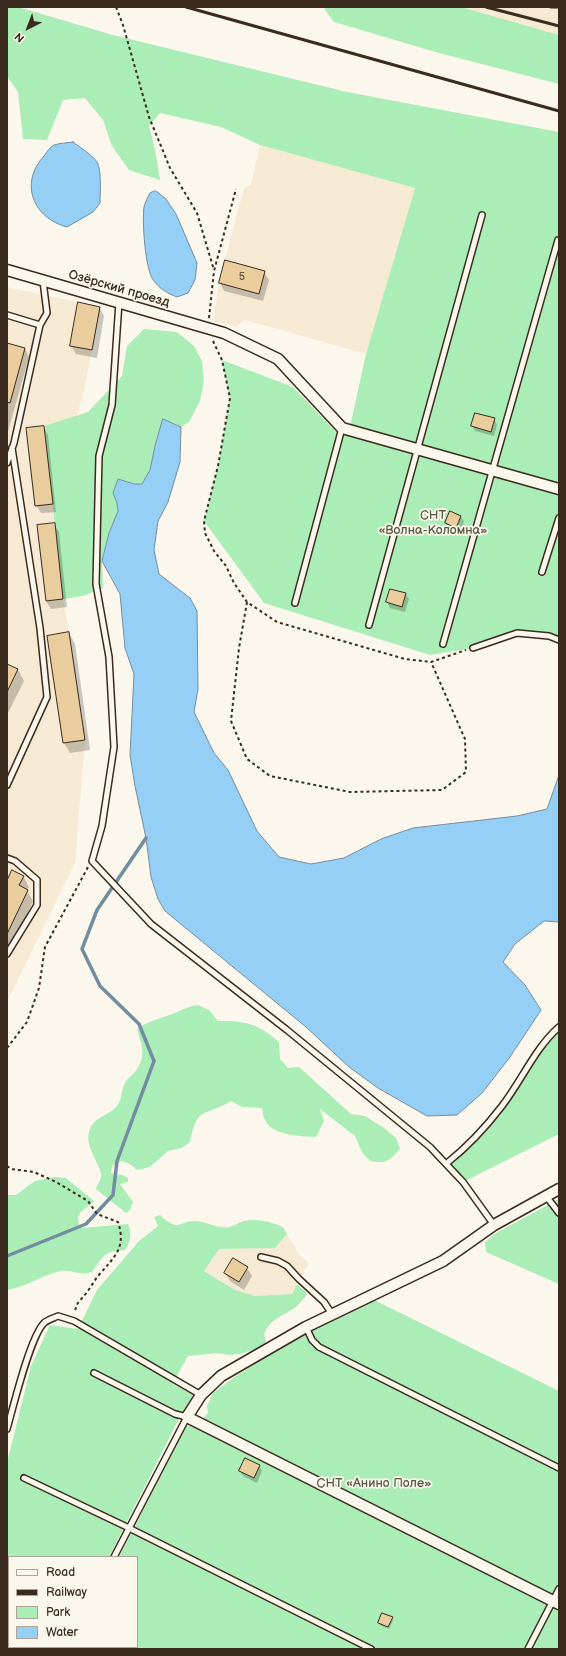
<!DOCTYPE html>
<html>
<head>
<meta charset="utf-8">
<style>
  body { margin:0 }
  #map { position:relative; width:566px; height:1656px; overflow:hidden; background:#fbf7ec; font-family:"Balsamiq Sans",sans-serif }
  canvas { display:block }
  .frame { position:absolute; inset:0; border:8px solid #3b2a1e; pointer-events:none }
  .legend { position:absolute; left:8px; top:1556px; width:130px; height:92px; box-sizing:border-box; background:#fbf7ec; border:1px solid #aea59a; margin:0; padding:5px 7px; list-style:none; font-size:12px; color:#3b2a1e }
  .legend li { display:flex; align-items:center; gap:8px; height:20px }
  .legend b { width:20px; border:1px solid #aea59a }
  .north { position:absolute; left:8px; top:8px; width:40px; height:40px; -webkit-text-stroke:3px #fbf7ec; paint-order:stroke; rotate:222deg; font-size:11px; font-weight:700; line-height:16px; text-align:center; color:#3b2a1e }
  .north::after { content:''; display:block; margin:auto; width:14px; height:18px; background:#3b2a1e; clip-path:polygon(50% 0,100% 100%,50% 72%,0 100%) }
</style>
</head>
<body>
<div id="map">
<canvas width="566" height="1656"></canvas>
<div class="frame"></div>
<ul class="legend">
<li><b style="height:5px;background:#fbf7ec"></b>Road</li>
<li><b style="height:5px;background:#3b2a1e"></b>Railway</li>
<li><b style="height:11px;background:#aaedb6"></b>Park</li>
<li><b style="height:11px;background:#96cff6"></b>Water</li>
</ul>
<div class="north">N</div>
</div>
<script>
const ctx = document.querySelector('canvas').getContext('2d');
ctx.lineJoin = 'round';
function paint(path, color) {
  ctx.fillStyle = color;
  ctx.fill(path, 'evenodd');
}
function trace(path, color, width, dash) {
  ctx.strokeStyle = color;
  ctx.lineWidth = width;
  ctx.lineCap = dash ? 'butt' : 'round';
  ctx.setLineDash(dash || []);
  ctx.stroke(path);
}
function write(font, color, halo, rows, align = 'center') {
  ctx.font = font + ' "Balsamiq Sans",sans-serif';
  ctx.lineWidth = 3.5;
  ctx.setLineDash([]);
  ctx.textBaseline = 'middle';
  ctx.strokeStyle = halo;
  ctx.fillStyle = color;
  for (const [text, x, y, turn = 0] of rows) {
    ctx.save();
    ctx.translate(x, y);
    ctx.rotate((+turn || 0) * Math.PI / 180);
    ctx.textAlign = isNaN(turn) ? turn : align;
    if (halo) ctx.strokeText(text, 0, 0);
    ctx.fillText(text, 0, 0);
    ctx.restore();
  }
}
paint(new Path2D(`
  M461,7H559V35Z
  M260,145L415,188L366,354L245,320L236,327L213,321L219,283L225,260L244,188L251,184Z
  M7,287L100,307L84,390L77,416L44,426L63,599L69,632L85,740L75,863L7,1002Z
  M287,1234L299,1255L309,1263L299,1279L292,1294L255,1296L235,1290L204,1271L219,1249L275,1248Z`), '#f6ead4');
paint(new Path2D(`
  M7,7H18L113,35L347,92L559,132V640L517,633L473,648L430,655L264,603L204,521L218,466L230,398L222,360L293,387L341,437L350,427L366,354L415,188L260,145L221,127L160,113L149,126L155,149L160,180L129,170L112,146L103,120L85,98L63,100L47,140L23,139L18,92L7,76Z
  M323,7H461L559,35V84L439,53L334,22Z
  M144,329L177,332L194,346L202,361L204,380L200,401L189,422L181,427L164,419L155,446L150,470L142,484H134L118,479L113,493L117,503L118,511L109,533L102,561L103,588L83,596L63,599L44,426L88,412L122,376L127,346Z
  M198,1005L209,1010L218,1021C246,1021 257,1023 279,1042L280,1059L288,1068L299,1067L351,1114L365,1116L384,1128L396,1138L400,1149C389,1161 387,1164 370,1161L362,1152L355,1136L320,1109L324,1121L316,1137C301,1136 272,1136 265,1120C263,1117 263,1111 262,1108L242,1107L231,1101C204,1118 198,1104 190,1142L182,1148L168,1151L150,1167L137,1170L130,1164L122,1161L112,1166L111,1173L122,1175L128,1178V1182L120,1184L133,1202L130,1210L126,1213L96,1189C97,1184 103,1178 101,1173C98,1161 85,1146 89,1132C93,1117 106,1117 115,1108C123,1101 120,1092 125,1083C127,1079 132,1075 135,1072C147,1056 142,1047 137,1029C148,1021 159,1019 172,1014C183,1010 185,1007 198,1005Z
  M559,1027V1134L463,1182L447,1163L502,1106L548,1036Z
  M55,1177L66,1178L94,1201C83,1212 73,1212 81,1228L128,1224C132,1234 131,1241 125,1250C102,1252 105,1255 92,1272C88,1273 83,1274 79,1273C72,1272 68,1270 61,1271C42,1275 26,1287 7,1290V1195H16L35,1181Z
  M559,1199V1284L486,1252L485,1242L496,1233Z
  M160,1215C179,1233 177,1221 196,1221C208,1222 217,1229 229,1227C235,1226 239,1222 244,1221C257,1218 272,1222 283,1227L287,1234L275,1248L219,1249L204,1271L235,1290L255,1296L292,1294L297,1284L305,1291L307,1295C303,1299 300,1303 296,1307C282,1317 272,1317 264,1334L266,1342L262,1347L240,1354L229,1355L217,1353L188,1356L179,1372L173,1384L193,1395L184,1409L109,1557H9V1647H137V1557H119L187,1425L195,1427L208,1413L207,1406L213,1393L236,1376L302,1334L374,1300L559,1391V1649H7V1463L31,1366L50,1325L78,1329L97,1290L139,1241L158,1226L154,1217Z`), '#aaedb6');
const water = new Path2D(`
  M73,142C81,148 91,154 97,162C102,170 100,194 100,203L93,212L67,227C33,218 19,183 44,156C47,152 50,147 54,145C60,143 67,143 73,142Z
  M156,191L166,199L176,214L197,263L195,280L188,293L177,297C167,293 160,289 154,281C145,271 142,221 144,207C145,202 148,197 150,193Z
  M163,419L181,427L180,462L168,502L158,521L154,550L159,574L190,598L197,611L198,689L194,712L214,753L228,770L257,831L279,857L311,864L344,858L381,839L413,828L517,816L547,809L559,775V922L544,921L515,944L503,962L525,985L541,1010L510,1057L482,1093L457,1115L427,1116L378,1088L349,1067L306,1027L165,911L158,899L151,877L146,838L135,786L130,755L134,674L125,648L120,594L102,561L109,533L118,511L117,503L113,493L118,479L134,484H142L150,470L155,446Z`);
paint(water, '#96cff6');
trace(water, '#728da0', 1);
paint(new Path2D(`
  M264,272L269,280L263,301L224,291L220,283Z
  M100,308L104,316L97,358L76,354L71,346Z
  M7,344L25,349L29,357L7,435Z
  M494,419L497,425L494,436L475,431L472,426Z
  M43,427L48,435L56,512L41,513L36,505Z
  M451,512L461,517L464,522L459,533L449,529L446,523Z
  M54,524L59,532L67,607L51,609L46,601Z
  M406,594L409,599L405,612L390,608L387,602Z
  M69,633L75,644L90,750L70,753L64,743Z
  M7,665L18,670L24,681L7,715Z
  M23,876L29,887L27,891L33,901L7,957V881Z
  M247,1268L252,1276L244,1290L230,1281L225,1273Z
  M259,1466L262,1471L257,1483L243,1476L240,1471Z
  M392,1618L393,1621L389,1629L380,1625L379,1623Z`), '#0003');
trace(new Path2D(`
  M7,1256L86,1224L113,1195L117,1161L154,1061L139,1024L100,986L82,949L97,910L146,838`), '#728da0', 3.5);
const building = new Path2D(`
  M225,260L265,271L259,294L219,283Z
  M78,302L100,307L92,350L70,346Z
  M7,343L25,348L10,403L7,402Z
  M475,413L495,418L491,432L471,426Z
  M44,426L53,504L35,506L26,428Z
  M450,511L461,516L456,528L445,523Z
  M55,523L63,599L46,601L37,525Z
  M390,589L406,593L402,607L386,602Z
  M69,632L85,740L63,743L47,636Z
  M7,664L18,669L7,692Z
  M12,870L24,876L19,885L28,890L7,934V881Z
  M233,1258L248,1267L239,1282L224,1273Z
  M245,1458L260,1465L254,1478L239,1471Z
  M382,1613L393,1617L388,1627L378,1623Z`);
paint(building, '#e9cd9d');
trace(building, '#3b2a1e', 1);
const lane = new Path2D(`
  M119,302L112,405L99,456L96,584L109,657L114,747L102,826L92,861L151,924L287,1030L430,1147L463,1182L494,1225
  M7,315L40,325L47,313L43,281
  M7,463L14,443L40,325
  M542,572L559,518
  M295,603L342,428
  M369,625L482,215
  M443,644L558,240
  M473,648L517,633L549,636L559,640
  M7,785L47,697L40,628L12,448
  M7,858L15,861L37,880V905L7,954
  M447,1163C467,1147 486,1127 502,1106C522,1080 535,1048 559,1027
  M546,1196L559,1213
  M261,1257L278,1261L287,1266L299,1279L324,1302L332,1314
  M306,1327L312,1340L319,1347L559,1468
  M94,1373L175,1414L187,1417L114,1557
  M7,1429C13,1408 30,1337 44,1323C47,1320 54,1318 58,1316L74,1321L201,1395
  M24,1478L129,1528L371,1649
  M85,1647L89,1649
  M528,1649L559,1589`);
const street = new Path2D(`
  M7,270L224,333L278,359L342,428L559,489
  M559,1189L494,1225L443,1261L306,1327L221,1376L201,1395L187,1417L559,1604`);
trace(lane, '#3b2a1e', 8);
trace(street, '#3b2a1e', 13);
trace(new Path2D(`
  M116,7L123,25L149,117L170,168L197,213L214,270
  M209,318L214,271L236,189
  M213,341L222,360L230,398L218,466L204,521L205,533L214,551L226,566L234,583L247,602L277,622L405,659L431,662L466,650
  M247,602L239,648L231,721L247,759L270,776L350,792L442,790L466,772L465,739L431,662
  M7,1048L27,1022L39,988L45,947L88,867
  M7,1166L11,1169L34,1172L56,1182L88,1201L97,1214L118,1222C127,1249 113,1258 98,1276C94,1281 91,1287 87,1292C81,1301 76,1301 75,1313`), '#3b2a1e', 2, [3, 3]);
trace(lane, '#fbf7ec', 5);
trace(street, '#fbf7ec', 10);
trace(new Path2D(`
  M186,7L559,111
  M486,7L559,26
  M551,7H559`), '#3b2a1e', 3);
write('11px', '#66533e', null, [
  ["5",242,277]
]);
write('13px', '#3b2a1e', '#fbf7ec', [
  ["Озёрский проезд",119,289,16]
]);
write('13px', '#575b44', '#fbf7ec', [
  ["СНТ",433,516],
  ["«Волна-Коломна»",433,531],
  ["СНТ «Анино Поле»",374,1484]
]);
</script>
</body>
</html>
